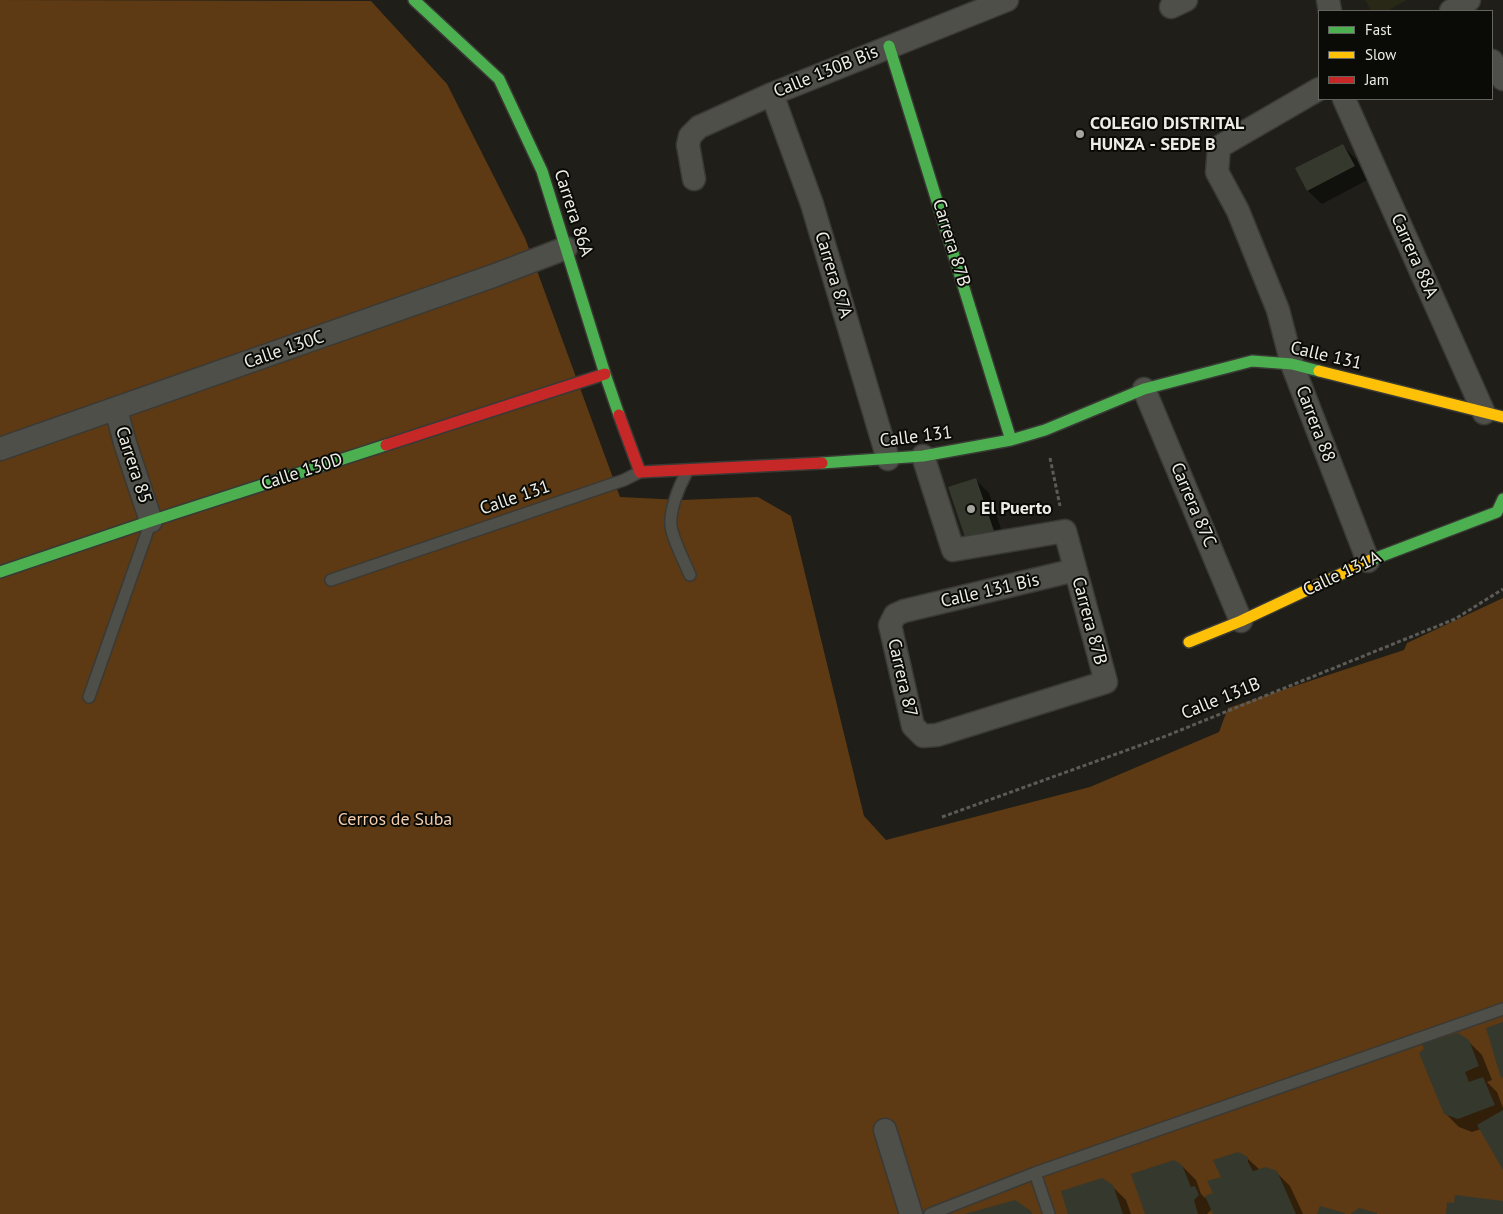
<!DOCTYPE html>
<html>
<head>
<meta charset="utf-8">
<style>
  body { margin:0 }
  #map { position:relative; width:1503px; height:1214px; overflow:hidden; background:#1f1e18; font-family:"PT Sans",sans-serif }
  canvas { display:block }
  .legend { position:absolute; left:1318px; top:10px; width:175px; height:90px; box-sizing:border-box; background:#0a0a06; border:1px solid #65655f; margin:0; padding:6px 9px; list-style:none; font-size:15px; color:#edede5 }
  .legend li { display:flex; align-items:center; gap:10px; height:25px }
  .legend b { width:25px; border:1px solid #65655f }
</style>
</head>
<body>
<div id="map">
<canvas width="1503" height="1214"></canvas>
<ul class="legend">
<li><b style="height:6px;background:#4caf50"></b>Fast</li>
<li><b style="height:6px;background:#ffc107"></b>Slow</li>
<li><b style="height:6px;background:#c62828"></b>Jam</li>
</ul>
</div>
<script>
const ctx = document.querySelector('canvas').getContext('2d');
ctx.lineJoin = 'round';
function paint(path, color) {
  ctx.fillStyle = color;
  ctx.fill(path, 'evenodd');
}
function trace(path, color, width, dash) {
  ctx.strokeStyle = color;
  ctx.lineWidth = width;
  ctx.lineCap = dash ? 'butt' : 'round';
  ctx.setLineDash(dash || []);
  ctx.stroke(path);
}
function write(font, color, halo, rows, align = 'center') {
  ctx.font = font + ' "PT Sans",sans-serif';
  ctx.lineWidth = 4;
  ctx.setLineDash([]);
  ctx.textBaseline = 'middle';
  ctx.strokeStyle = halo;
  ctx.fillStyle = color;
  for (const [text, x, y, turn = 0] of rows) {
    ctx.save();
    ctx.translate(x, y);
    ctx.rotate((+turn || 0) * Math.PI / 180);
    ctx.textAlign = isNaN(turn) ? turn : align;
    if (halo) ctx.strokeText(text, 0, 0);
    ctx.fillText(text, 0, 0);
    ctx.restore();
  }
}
paint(new Path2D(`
  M1365,0H1407L1387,11H1371Z`), '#292715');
paint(new Path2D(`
  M0,0L371,1L447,84L525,238L620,497L682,500L758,497L791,516L864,816L886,840L1090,787L1219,732L1228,708L1404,650L1407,643L1503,598V1214H0Z`), '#5d3a13');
paint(new Path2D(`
  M1342,145L1356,159L1367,180L1322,204L1308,191L1297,169Z
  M975,479L989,493L1006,544L981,553Z
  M1468,1041L1482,1055L1492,1080L1487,1082L1497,1092L1503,1108V1168L1481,1129L1472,1132L1459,1127L1445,1113Z
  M1247,1158L1260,1170L1276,1172L1290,1186L1303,1214H1215L1212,1209L1207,1214H1146L1182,1166L1196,1180L1201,1194L1205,1198L1215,1194L1223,1178Z
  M1112,1186L1126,1200L1131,1214H1069Z`), '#0007');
paint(new Path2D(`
  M1343,144L1355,166L1307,191L1295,168Z
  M976,478L994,531L966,540L948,487Z
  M1503,1022V1077L1501,1078L1486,1028Z
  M1458,1033L1469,1040L1479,1066L1465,1072L1469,1082L1483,1077L1495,1105L1458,1119L1444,1114L1419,1053L1424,1049L1422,1044Z
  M1503,1110V1170L1477,1125Z
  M1238,1152L1248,1157V1162L1253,1171L1266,1167L1277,1171L1296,1214H1213L1205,1196L1213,1193L1207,1181L1221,1177L1213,1160Z
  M1174,1160L1182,1165L1191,1187L1195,1186L1199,1195L1194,1200L1198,1214H1145L1131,1174Z
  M1102,1178L1113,1185L1123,1214H1068L1061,1191Z
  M1455,1195L1503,1201V1214H1446L1447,1202L1454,1203Z
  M1015,1200L1031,1211L1032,1214H965Z
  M1320,1206L1345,1213V1214H1317Z
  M1359,1208L1377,1213V1214H1350Z`), '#35382c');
const lane = new Path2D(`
  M687,472C679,486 667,515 672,531C676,546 684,561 690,575
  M331,580L624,480L640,472
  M89,697L150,524
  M1035,1173L1049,1214
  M930,1214L1035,1173L1503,1009`);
const street = new Path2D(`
  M1328,0L1330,11
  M1171,7L1186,0
  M1451,11L1469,0
  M1492,61L1503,79
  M1319,89L1219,147L1217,172L1238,211L1278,310L1292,364L1368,561
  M772,94L812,204L888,459
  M1344,99L1484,413
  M694,179L688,145L690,136L699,127L772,94L1007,0
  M1144,389L1241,621
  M116,409L125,443L151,521
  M0,449L493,276L566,248
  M923,456L953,550L1065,531L1106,682L937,735L923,736L913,726L890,625L895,615L904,611L1075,570
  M885,1130L911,1214`);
const fast = new Path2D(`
  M414,0L499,79L542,171L605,374L619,415
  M889,46L1011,440
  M822,463L923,456L1011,440L1045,430L1144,389L1252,361L1292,364L1319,371
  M1371,560L1497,512L1503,499
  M0,572L151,521L386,445`);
const slow = new Path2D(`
  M1319,371L1503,417
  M1189,642L1241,621L1371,560`);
const jam = new Path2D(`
  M619,415L640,472L822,463
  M386,445L605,374`);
trace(lane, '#393935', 14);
trace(street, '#393935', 25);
trace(fast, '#393935', 14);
trace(slow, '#393935', 14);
trace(jam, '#393935', 14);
trace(new Path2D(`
  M1050,458L1060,506
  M942,817L1166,736L1455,619L1503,589`), '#5c5b57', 3, [4, 2.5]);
trace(lane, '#4f4f4a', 11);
trace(street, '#4f4f4a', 22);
trace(fast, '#4caf50', 11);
trace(slow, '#ffc107', 11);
trace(jam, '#c62828', 11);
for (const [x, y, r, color] of [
  [1080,134,5,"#a5a59d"],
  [971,509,5,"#a5a59d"]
]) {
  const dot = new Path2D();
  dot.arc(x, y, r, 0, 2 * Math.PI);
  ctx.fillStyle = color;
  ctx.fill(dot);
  trace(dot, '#0a0a06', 2);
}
write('18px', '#edede5', '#0a0a06', [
  ["Calle 130B Bis",826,72,-22],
  ["Carrera 86A",573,213,72],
  ["Carrera 87B",951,243,73],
  ["Carrera 88A",1414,256,66],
  ["Carrera 87A",833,275,73],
  ["Calle 130C",284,350,-19],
  ["Calle 131",1326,356,13],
  ["Carrera 88",1315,424,69],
  ["Calle 131",916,437,-7],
  ["Carrera 85",133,465,72],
  ["Calle 130D",302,472,-18],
  ["Calle 131",515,498,-19],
  ["Carrera 87C",1193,505,67],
  ["Calle 131A",1342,574,-25],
  ["Calle 131 Bis",990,591,-13],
  ["Carrera 87B",1089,621,75],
  ["Carrera 87",902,678,77],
  ["Calle 131B",1221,699,-22]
]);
write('bold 18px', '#edede5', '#0a0a06', [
  ["COLEGIO DISTRITAL",1090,124],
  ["HUNZA - SEDE B",1090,145],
  ["El Puerto",981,509]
], 'left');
write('18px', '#f4cdac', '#0a0a06', [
  ["Cerros de Suba",395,820]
]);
</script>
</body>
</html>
